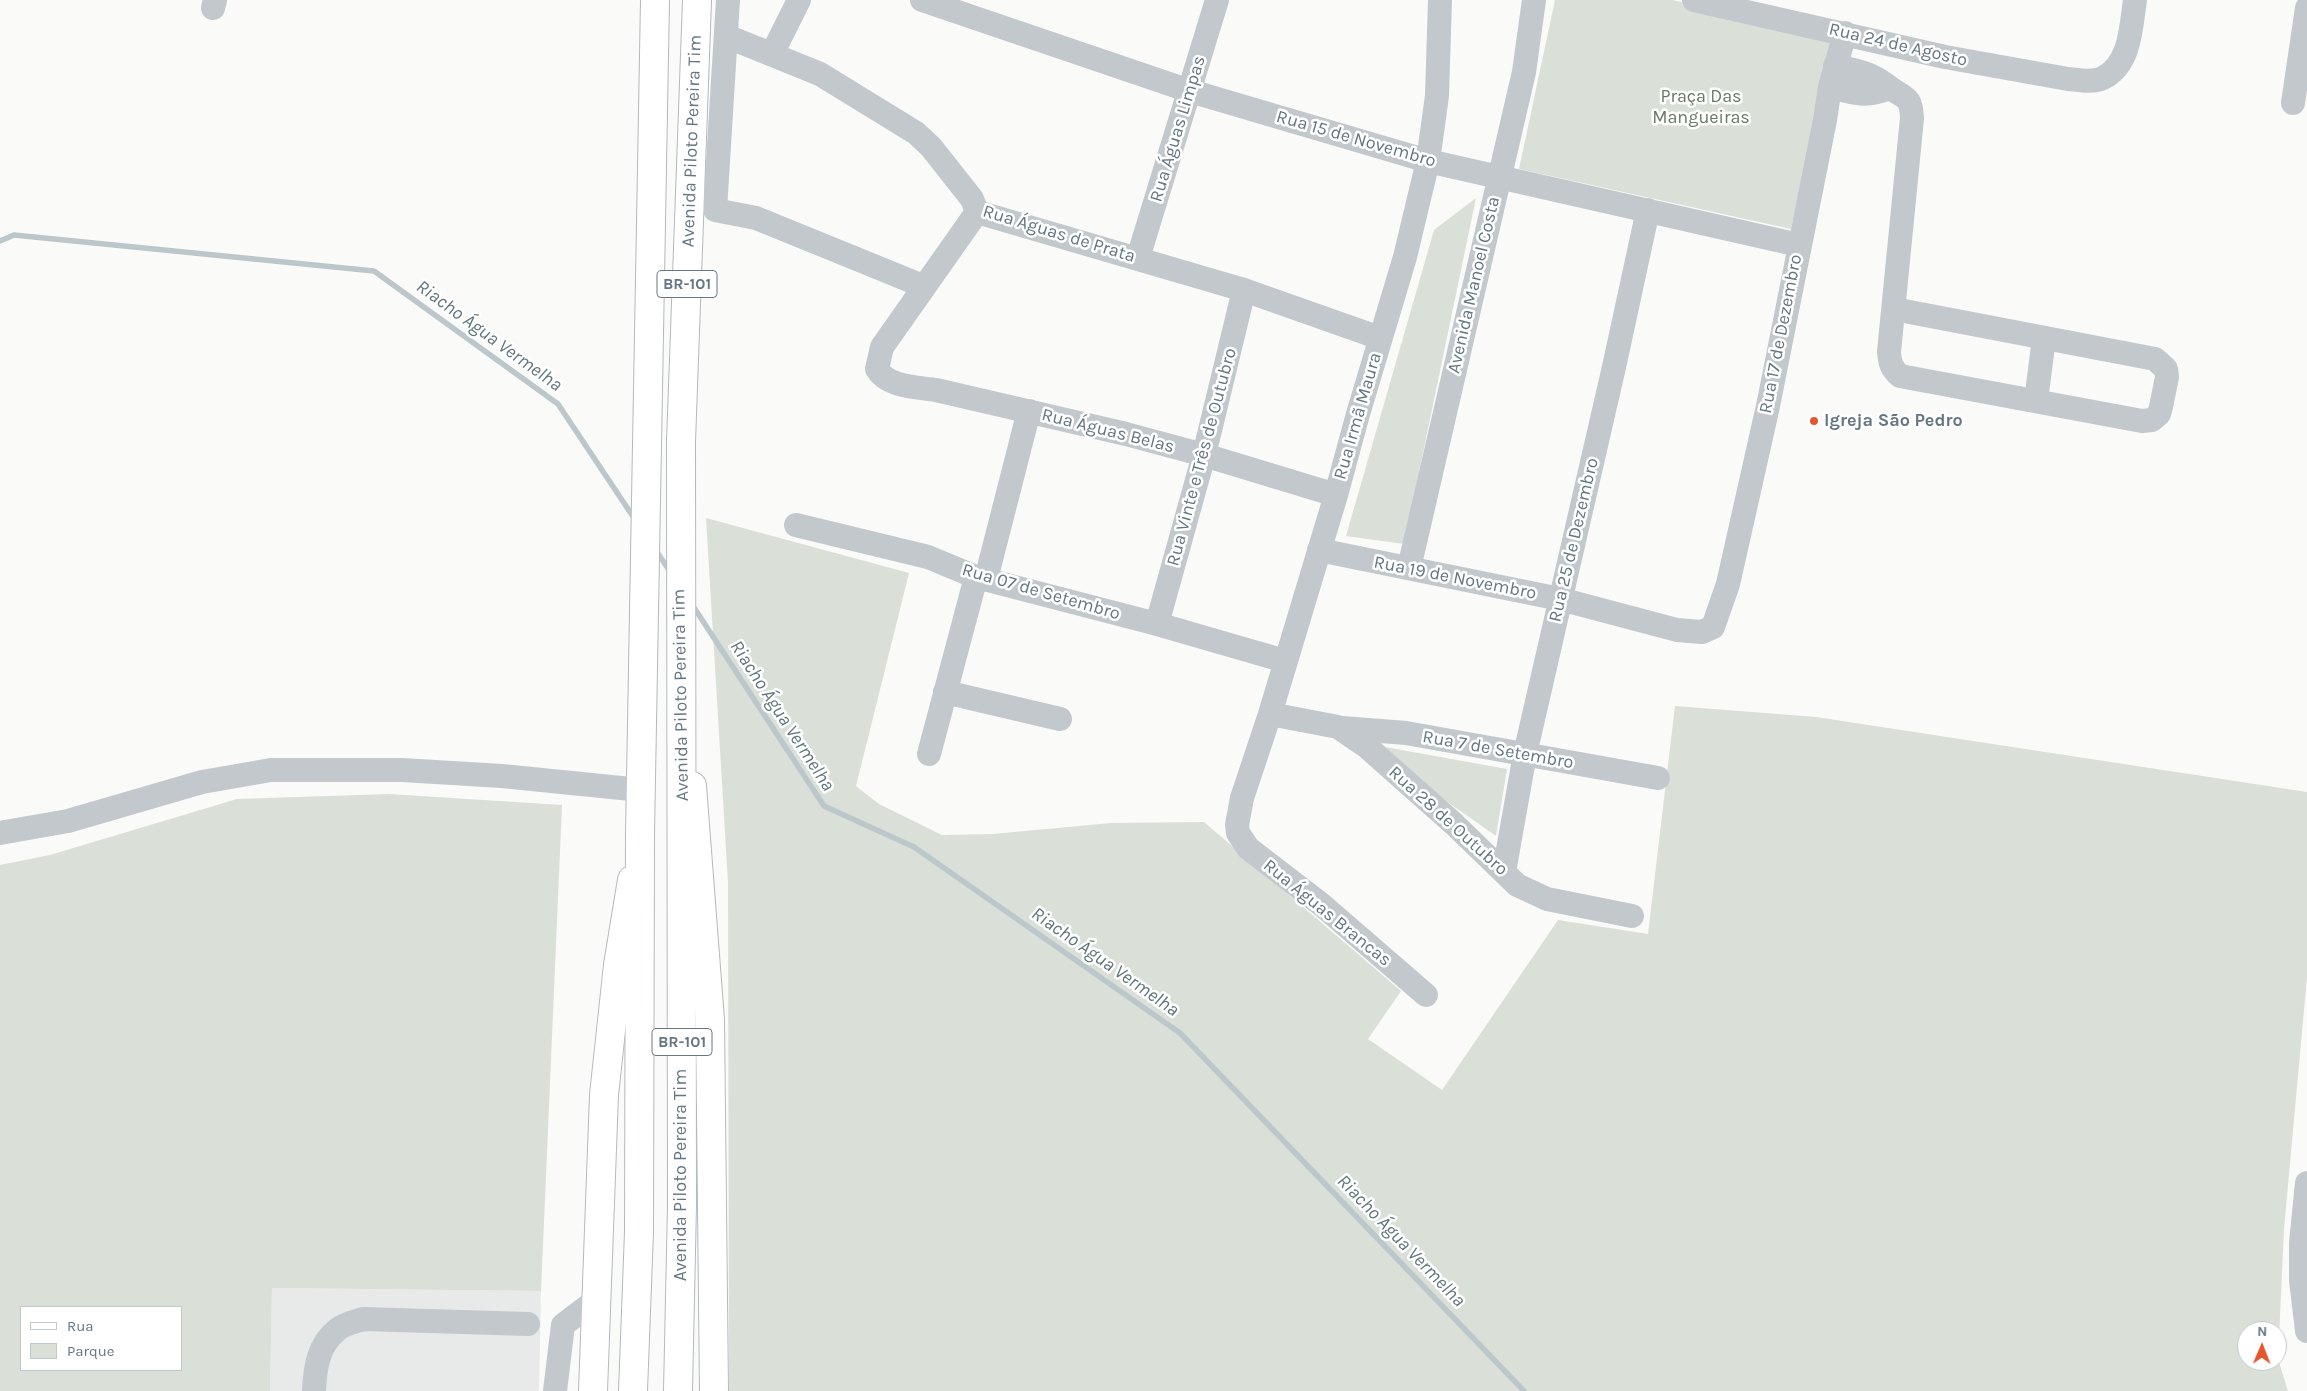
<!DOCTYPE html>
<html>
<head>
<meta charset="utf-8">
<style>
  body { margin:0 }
  #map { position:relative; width:2307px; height:1391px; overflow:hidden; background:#fafaf8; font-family:Karla,sans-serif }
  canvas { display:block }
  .legend { position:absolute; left:20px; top:1306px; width:162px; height:65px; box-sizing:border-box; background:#fff; border:1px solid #c1c8cd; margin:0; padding:6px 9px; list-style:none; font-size:15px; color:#657683 }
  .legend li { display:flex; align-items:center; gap:10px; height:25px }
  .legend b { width:25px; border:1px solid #c1c8cd }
  .north { position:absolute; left:2237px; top:1321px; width:50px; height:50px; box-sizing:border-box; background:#fff; border:1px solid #c1c8cd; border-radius:50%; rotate:1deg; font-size:14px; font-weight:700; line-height:20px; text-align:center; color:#657683 }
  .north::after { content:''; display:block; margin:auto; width:18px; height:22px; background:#e4572e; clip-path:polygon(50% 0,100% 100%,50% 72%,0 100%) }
</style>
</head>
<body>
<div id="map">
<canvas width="2307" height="1391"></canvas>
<ul class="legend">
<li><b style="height:6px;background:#fff"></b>Rua</li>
<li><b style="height:14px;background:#dadfd7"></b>Parque</li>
</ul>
<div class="north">N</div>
</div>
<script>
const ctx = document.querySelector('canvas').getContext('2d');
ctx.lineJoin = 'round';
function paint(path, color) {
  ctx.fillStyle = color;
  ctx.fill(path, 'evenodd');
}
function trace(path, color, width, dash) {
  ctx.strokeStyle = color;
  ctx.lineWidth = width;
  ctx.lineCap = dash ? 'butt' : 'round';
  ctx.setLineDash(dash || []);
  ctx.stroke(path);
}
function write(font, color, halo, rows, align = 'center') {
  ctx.font = font + ' Karla,sans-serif';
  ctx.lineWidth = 5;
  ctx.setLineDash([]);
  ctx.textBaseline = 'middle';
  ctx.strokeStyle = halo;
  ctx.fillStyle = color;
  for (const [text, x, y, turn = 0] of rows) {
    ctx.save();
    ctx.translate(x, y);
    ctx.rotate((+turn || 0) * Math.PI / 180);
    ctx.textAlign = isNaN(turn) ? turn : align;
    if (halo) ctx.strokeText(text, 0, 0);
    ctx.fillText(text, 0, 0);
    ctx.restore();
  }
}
paint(new Path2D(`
  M272,1288L541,1291L539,1391H270Z`), '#e8e9e9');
paint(new Path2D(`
  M1555,0H1672L1833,35L1791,229L1519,169Z
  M1476,198L1404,544L1346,536L1434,230Z
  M706,518L909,573L856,786L879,804L942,835L993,834L1111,823L1204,822L1401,991L1368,1039L1442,1090L1558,920L1648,934L1675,706L1816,717L2307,792V977L2284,1229L2278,1359L2288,1391H729L728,882ZM2247,1331H2277V1361H2247Z
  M1385,747L1507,769L1496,836L1436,794Z
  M389,794L562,805L541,1291L272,1288L270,1391H0V865L50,855L237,799ZM21,1307H181V1370H21Z`), '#dadfd7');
trace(new Path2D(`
  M0,241L14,235L374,271L558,404L636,521
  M655,549L671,573
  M691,603L824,806L914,847L1180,1033L1524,1391`), '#bbc7cb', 5.5);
const major = new Path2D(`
  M692,786L710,1020L714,1391
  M593,1391L604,1095L618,965L632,880`);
const highway = new Path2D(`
  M633,1391L639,1232L640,834L655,0
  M678,1391L682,1205L681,442L697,0`);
trace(major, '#b5babe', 30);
trace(highway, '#b4b9bd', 30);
trace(new Path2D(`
  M728,0L715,210L756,218L923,286
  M922,0L1190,91L1428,161L1799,245
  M1694,0L1945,57L2068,79C2079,80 2093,83 2103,78C2131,64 2131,26 2135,0
  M213,8L215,0
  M726,36L820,74L916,133L931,147L972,199L977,212
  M772,54L799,0
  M1835,66C1859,71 1870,72 1889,87C1905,99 1911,95 1912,118L1889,352C1890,363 1891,368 1900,376L2142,421L2152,420L2159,414L2161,407L2167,377L2166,369L2155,359L1894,309
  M1830,87C1853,93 1866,98 1889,88
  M2293,103L2307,8
  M977,212L882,347L877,369C887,387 917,387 936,390L1126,434L1204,455L1336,495
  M977,212L1244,290L1380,338
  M1138,258L1217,0
  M2036,401L2044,338
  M796,525L928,557L976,577L1157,624L1285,661
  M1319,550L1560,599L1677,630L1702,632L1713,627L1728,584L1768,406L1825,120L1830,87L1845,33
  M1409,568L1524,72L1534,0
  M986,579L1029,411
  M1157,624L1204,455L1244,290
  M945,692L1060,719
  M1270,714L1338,727L1366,746L1454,824L1517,885L1547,899L1632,916
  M1342,728L1406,733L1658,778
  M929,754L976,577
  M0,833L68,821L202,782L271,770H402L502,776L641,790
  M1504,872L1525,754L1614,367L1648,210
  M1426,995L1322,905L1248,848L1238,833L1237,825L1242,798L1270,714L1336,495L1358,414L1405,257L1428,161L1437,96L1440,0
  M2307,1183L2301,1243V1280L2307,1331
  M314,1391C315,1368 318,1345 337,1330C343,1324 355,1322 363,1319L528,1324
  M555,1391L563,1325L596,1300`), '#c3c8cc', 24);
trace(major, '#fff', 28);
trace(highway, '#fff', 28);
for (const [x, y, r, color] of [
  [1814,421,5,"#e4572e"]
]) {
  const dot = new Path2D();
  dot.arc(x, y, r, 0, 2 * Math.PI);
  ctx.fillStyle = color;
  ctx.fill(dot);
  trace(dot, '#fff', 2);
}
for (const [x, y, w] of [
  [687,284,60],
  [682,1042,60]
]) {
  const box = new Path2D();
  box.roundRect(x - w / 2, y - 13.5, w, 27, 4);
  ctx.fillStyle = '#fff';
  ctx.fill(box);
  trace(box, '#657683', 1);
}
write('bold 16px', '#657683', null, [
  ["BR-101",687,284],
  ["BR-101",682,1042]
]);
write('18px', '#657683', '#fff', [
  ["Rua 24 de Agosto",1898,45,13],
  ["Rua Águas Limpas",1178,129,-73],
  ["Rua 15 de Novembro",1356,139,16],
  ["Avenida Piloto Pereira Tim",692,141,-88],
  ["Rua Águas de Prata",1059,234,17],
  ["Avenida Manoel Costa",1474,285,-77],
  ["Rua 17 de Dezembro",1781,334,-79],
  ["Rua Irmã Maura",1358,416,-74],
  ["Rua Águas Belas",1108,431,14],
  ["Rua Vinte e Três de Outubro",1202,457,-75],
  ["Rua 25 de Dezembro",1574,540,-77],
  ["Rua 19 de Novembro",1455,578,11],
  ["Rua 07 de Setembro",1041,592,16],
  ["Avenida Piloto Pereira Tim",681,695,-91],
  ["Rua 7 de Setembro",1498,750,10],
  ["Rua 28 de Outubro",1448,821,42],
  ["Rua Águas Brancas",1327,913,39],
  ["Avenida Piloto Pereira Tim",681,1175,-90]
]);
write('18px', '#687a64', '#fff', [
  ["Praça Das",1701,97],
  ["Mangueiras",1701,118]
]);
write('bold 18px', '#657683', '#fff', [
  ["Igreja São Pedro",1824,421]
], 'left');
write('italic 19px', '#60757c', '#fff', [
  ["Riacho Água Vermelha",489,336,36],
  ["Riacho Água Vermelha",782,716,57],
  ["Riacho Água Vermelha",1105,962,35],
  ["Riacho Água Vermelha",1401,1241,46]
]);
</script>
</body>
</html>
